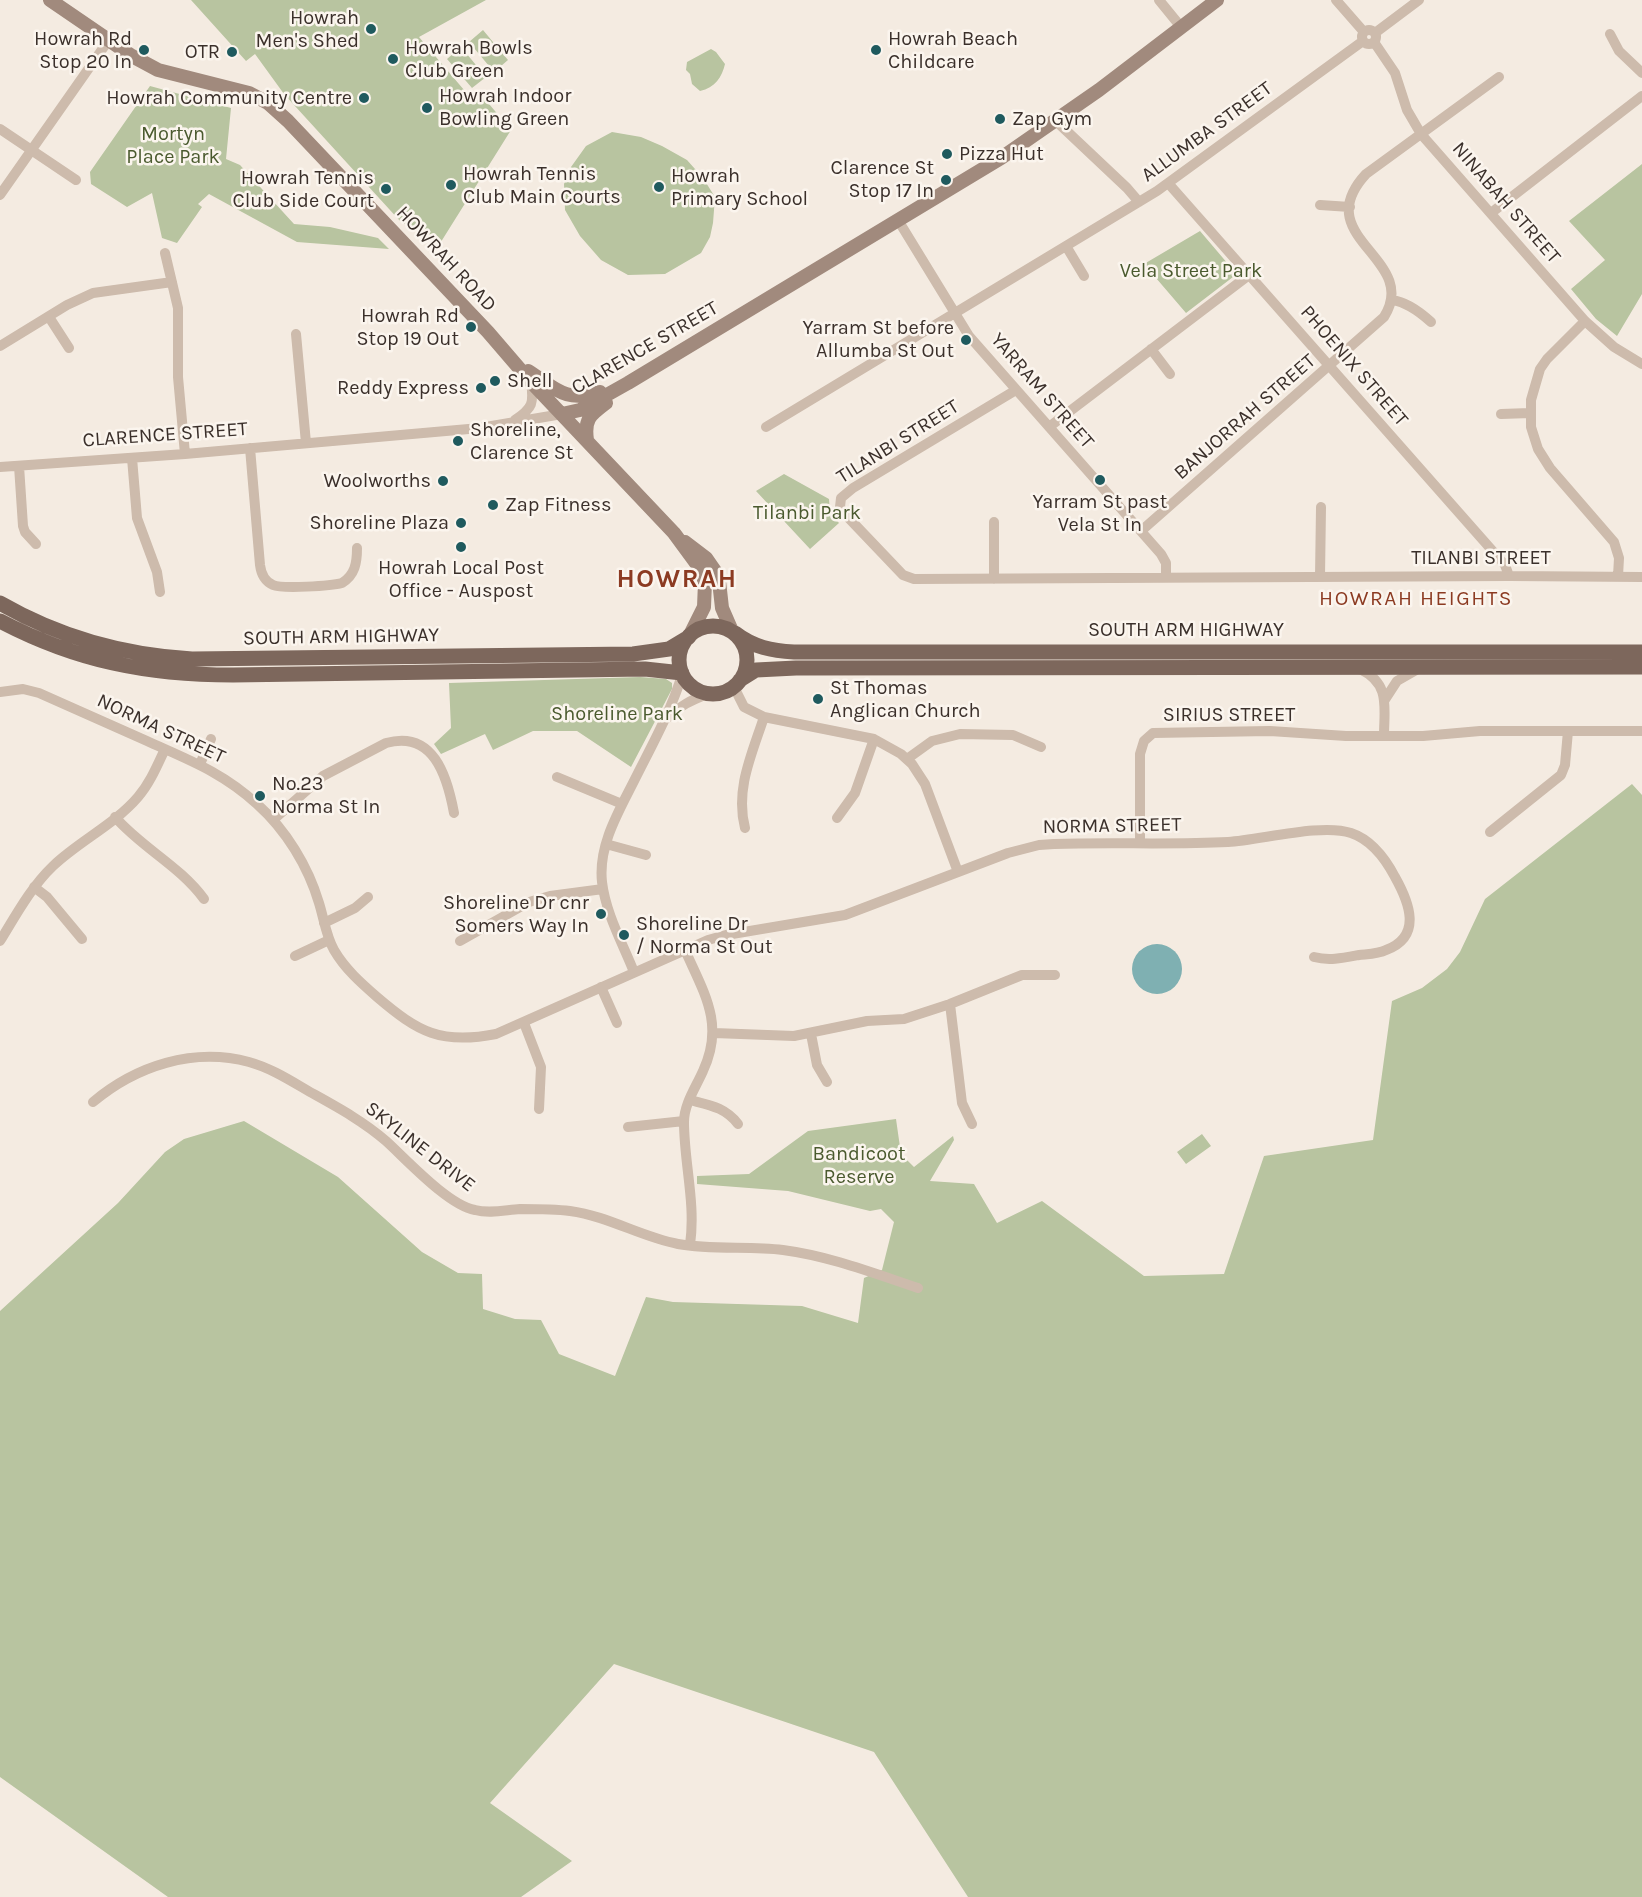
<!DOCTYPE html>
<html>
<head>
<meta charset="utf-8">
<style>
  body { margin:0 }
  canvas { display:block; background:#f4ebe1 }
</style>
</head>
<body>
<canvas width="1642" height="1897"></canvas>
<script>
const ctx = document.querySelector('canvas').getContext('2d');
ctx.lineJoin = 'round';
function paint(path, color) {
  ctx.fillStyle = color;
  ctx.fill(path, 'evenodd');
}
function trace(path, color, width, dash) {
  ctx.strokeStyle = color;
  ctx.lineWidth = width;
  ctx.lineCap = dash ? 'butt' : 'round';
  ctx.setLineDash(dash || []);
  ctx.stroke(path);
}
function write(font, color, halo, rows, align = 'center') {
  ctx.font = font + ' Karla,sans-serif';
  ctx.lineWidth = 5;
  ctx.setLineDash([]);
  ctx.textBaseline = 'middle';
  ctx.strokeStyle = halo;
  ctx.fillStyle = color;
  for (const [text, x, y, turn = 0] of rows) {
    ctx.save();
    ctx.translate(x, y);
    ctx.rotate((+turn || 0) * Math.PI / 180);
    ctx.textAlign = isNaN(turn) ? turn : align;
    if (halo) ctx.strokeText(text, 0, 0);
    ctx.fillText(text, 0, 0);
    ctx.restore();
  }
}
paint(new Path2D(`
  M191,0H486L419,37L470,97L484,98L511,130L439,245L400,221L284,94L255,54L246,61Z
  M483,30L508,60L494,72L469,42Z
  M461,47L486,77L472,88L447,59Z
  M711,49L716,52L725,64C722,77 715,88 700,91L692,84L690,74L686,70L687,62Z
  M150,86L231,108L226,159L240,165L294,224L330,227L378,238L389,249L297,242L209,194L198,204L202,207L177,243L162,238L152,193L127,207L91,184L90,172Z
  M612,132L641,137L662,146L687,160L703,178L715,197L713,223L710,237L701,253L665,274L628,275L601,260L580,236L565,210L564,184L571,167L586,146Z
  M1642,164V294L1617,336L1596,319L1571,289L1605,260L1569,221Z
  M1200,231L1234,271L1233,277L1186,313L1144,264Z
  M784,474L829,499L830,513L839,523L810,549L756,491Z
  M640,677L666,679L672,683V689L631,767L577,731H533L493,750L485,734L441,754L434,744L451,728L449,683Z
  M1632,784L1642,795V1897H968L874,1752L614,1664L490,1803L572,1861L521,1897H168L0,1777V1311L118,1203L165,1152L184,1139L244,1121L338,1177L422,1252L458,1273L482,1274L483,1309L515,1319L541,1320L559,1354L615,1376L646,1297L673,1302L802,1306L858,1323L864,1278L882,1270L894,1222L881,1209L870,1211L788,1191L697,1184V1176L749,1174L808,1131L896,1119L901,1154L914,1167L953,1136L954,1140L930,1181L974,1184L997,1223L1042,1201L1144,1276L1224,1274L1264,1156L1373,1140L1392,1001L1422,988L1447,969L1460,952L1485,899Z
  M1202,1134L1211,1146L1186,1164L1177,1152Z`), '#b8c4a0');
paint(new Path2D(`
  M1132 969a25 25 0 1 1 50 0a25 25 0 1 1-50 0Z`), '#7fb0b2');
trace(new Path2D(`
  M1159,0L1181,27
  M1336,0L1364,32
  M1362 37a7 7 0 1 1 14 0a7 7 0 1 1-14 0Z
  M1375,33L1419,0
  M1610,34L1619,51L1642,73
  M1374,42L1395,73L1407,110L1421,134L1585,321L1614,347L1642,364
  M1056,121L1127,188L1139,202
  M0,129L76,180
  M1168,183L1505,565L1509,576
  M0,195L108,41
  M1320,205L1350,207
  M1491,213L1642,96
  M898,220L969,336L1161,554L1166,563V577
  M1066,246L1084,276
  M165,253L178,308V377L185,454
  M1392,300C1407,302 1420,312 1431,322
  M49,317L69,348
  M1585,321L1547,359L1540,369L1531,400V427L1538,449L1550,468L1614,542L1619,558L1618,576
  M296,334L306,443
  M0,346L67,305L93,293L172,282
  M1151,349L1170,374
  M1016,390L853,488L841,498L840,507L842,511L903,575L914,579L1509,576L1642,577
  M1501,414L1530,413
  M515,420C533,408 534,403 531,382
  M766,427L1157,191L1363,41
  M1049,427L1249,275
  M250,448L260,565C261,573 264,581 273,585C282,589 331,586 342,583C355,575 357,563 357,548
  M132,458L137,518L157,572L160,592
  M19,466L23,526L25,532L36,544
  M0,467L185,454L480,428L562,414
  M1141,531L1384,317C1421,258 1307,238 1366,174L1499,77
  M1320,577L1321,507
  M994,579V522
  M1360,669C1391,684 1384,707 1384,736
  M734,687L744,707L764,717L874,739L901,754L912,764L925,784L958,872
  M0,692L23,689L39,693C75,709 111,725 147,741C189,760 222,772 257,804C286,830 308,866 319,903C324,919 326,936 334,950C345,969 361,983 377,997C418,1032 441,1045 496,1034L708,940L726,935L845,915L1008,853L1039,845L1054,844C1112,842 1171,845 1228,842C1261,840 1322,823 1351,833C1372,840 1385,858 1395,877C1409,902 1423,936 1386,950C1378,954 1368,954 1359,955C1343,958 1329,961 1314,957
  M1384,701L1397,681L1418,669
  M667,718C679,706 692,700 707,694
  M907,759L932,741L960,734L1013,735L1041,747
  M200,764L211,739
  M557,777L622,804
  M115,817C142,848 180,866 204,899
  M837,818L855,793L874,739
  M273,820L323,776L386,743C433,730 447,775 454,813
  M745,828C735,789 752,754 764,717
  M1490,832L1561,775L1565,765L1568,731
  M1140,842V754L1144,741L1153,733L1270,731L1346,736H1423L1480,731H1642
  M606,844L646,855
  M34,887L47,897L82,939
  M324,923L355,908L368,897
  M0,941C16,915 31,887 53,866C79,841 114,825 138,797C150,783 157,766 165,749
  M460,941L529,902L550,896L603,889
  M685,950C704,993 725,1024 703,1071C696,1087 684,1104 684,1122C684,1163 696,1203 690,1245
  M295,956L329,940
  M634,972C622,942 606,914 602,882C598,845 619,811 635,779C652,745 671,711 682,675
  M601,987L617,1023
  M950,1004L962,1103L972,1124
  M524,1023L541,1067L539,1109
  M714,1033L794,1036L867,1021L904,1019L950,1004L1022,975H1055
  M811,1034L817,1065L827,1082
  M690,1100C709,1105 725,1107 738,1124
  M93,1102C136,1066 193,1047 249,1062C271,1068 291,1081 310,1092C337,1107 363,1121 386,1141C407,1160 448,1205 475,1210C490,1214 505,1210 520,1209C536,1209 554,1209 570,1211C608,1216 641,1237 678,1244C712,1250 748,1246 783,1250C829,1256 873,1273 918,1288
  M628,1127L684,1121`), '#cdbbac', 10);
trace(new Path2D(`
  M50,0L132,56L158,70L249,93L268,103L288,121L488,332L531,382L674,533L699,567L705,582L704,607L690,635
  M528,371C556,389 565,403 600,392
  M562,414L580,410L628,383L1001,158L1099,90L1217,0
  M587,440C584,419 590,415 606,403
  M685,542L706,558L715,571L719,581L722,608L732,631`), '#a18a7d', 14);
trace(new Path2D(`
  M0,603C59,637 124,655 192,659L633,654L669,649L689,637
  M0,621C76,661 147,675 233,675L645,669L682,673
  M679 660a34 34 0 1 1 68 0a34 34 0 1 1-68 0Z
  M735,633C753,647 772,651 794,652H1642
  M740,680L756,670L796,668L1642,667`), '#7d675c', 15);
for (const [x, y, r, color] of [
  [371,29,6,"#1f5a5e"],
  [144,50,6,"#1f5a5e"],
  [876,50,6,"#1f5a5e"],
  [232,52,6,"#1f5a5e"],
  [393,59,6,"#1f5a5e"],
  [364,98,6,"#1f5a5e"],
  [427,108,6,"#1f5a5e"],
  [1000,119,6,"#1f5a5e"],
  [947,154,6,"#1f5a5e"],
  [946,180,6,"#1f5a5e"],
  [451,185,6,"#1f5a5e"],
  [659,187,6,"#1f5a5e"],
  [386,189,6,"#1f5a5e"],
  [471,327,6,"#1f5a5e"],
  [966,340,6,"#1f5a5e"],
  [495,381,6,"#1f5a5e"],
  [481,388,6,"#1f5a5e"],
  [458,441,6,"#1f5a5e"],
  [1100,480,6,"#1f5a5e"],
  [443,481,6,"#1f5a5e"],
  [493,505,6,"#1f5a5e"],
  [461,523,6,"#1f5a5e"],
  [461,547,6,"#1f5a5e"],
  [818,699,6,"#1f5a5e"],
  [260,796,6,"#1f5a5e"],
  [601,914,6,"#1f5a5e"],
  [624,935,6,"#1f5a5e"]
]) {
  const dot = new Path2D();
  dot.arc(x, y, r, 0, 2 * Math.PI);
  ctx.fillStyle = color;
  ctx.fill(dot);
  trace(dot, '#fbf5ee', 2);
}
write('20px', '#3b302b', '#fbf5ee', [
  ["Howrah",359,18,"right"],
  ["Men's Shed",359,41,"right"],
  ["Howrah Rd",132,39,"right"],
  ["Stop 20 In",132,62,"right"],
  ["Howrah Beach",888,39],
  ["Childcare",888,62],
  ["Howrah Bowls",405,48],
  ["Club Green",405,71],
  ["OTR",220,52,"right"],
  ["Howrah Indoor",439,96],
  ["Bowling Green",439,119],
  ["Howrah Community Centre",352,98,"right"],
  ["Zap Gym",1012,119],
  ["Pizza Hut",959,154],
  ["Clarence St",934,168,"right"],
  ["Stop 17 In",934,191,"right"],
  ["Howrah Tennis",463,174],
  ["Club Main Courts",463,197],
  ["Howrah",671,176],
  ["Primary School",671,199],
  ["Howrah Tennis",374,178,"right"],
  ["Club Side Court",374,201,"right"],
  ["Howrah Rd",459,316,"right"],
  ["Stop 19 Out",459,339,"right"],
  ["Yarram St before",954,328,"right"],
  ["Allumba St Out",954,351,"right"],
  ["Shell",507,381],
  ["Reddy Express",469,388,"right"],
  ["Shoreline,",470,430],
  ["Clarence St",470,453],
  ["Woolworths",431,481,"right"],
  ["Yarram St past",1100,502,"center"],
  ["Vela St In",1100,525,"center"],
  ["Zap Fitness",505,505],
  ["Shoreline Plaza",449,523,"right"],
  ["Howrah Local Post",461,568,"center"],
  ["Office - Auspost",461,591,"center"],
  ["St Thomas",830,688],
  ["Anglican Church",830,711],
  ["No.23",272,784],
  ["Norma St In",272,807],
  ["Shoreline Dr cnr",589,903,"right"],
  ["Somers Way In",589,926,"right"],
  ["Shoreline Dr",636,924],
  ["/ Norma St Out",636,947]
], 'left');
write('20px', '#3b302b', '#fbf5ee', [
  ["ALLUMBA STREET",1207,132,-36],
  ["NINABAH STREET",1506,203,49],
  ["HOWRAH ROAD",446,259,47],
  ["CLARENCE STREET",645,348,-30],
  ["PHOENIX STREET",1354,366,49],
  ["YARRAM STREET",1042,391,49],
  ["BANJORRAH STREET",1245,417,-41],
  ["CLARENCE STREET",165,435,-4],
  ["TILANBI STREET",898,442,-32],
  ["TILANBI STREET",1481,558],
  ["SOUTH ARM HIGHWAY",1186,630],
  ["SOUTH ARM HIGHWAY",341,637,-1],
  ["SIRIUS STREET",1229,715],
  ["NORMA STREET",161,729,25],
  ["NORMA STREET",1112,826,-1],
  ["SKYLINE DRIVE",420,1147,38]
]);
write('20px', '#4a5a2e', '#fbf5ee', [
  ["Mortyn",173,134],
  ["Place Park",173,157],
  ["Vela Street Park",1191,271],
  ["Tilanbi Park",807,513],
  ["Shoreline Park",617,714],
  ["Bandicoot",859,1154],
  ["Reserve",859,1177]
]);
ctx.letterSpacing = '1.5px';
write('21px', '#8c3b22', '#fbf5ee', [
  ["HOWRAH HEIGHTS",1416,599]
]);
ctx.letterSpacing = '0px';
ctx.letterSpacing = '1.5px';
write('bold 26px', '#8c3b22', '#fbf5ee', [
  ["HOWRAH",677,580]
]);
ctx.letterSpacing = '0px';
</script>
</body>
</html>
